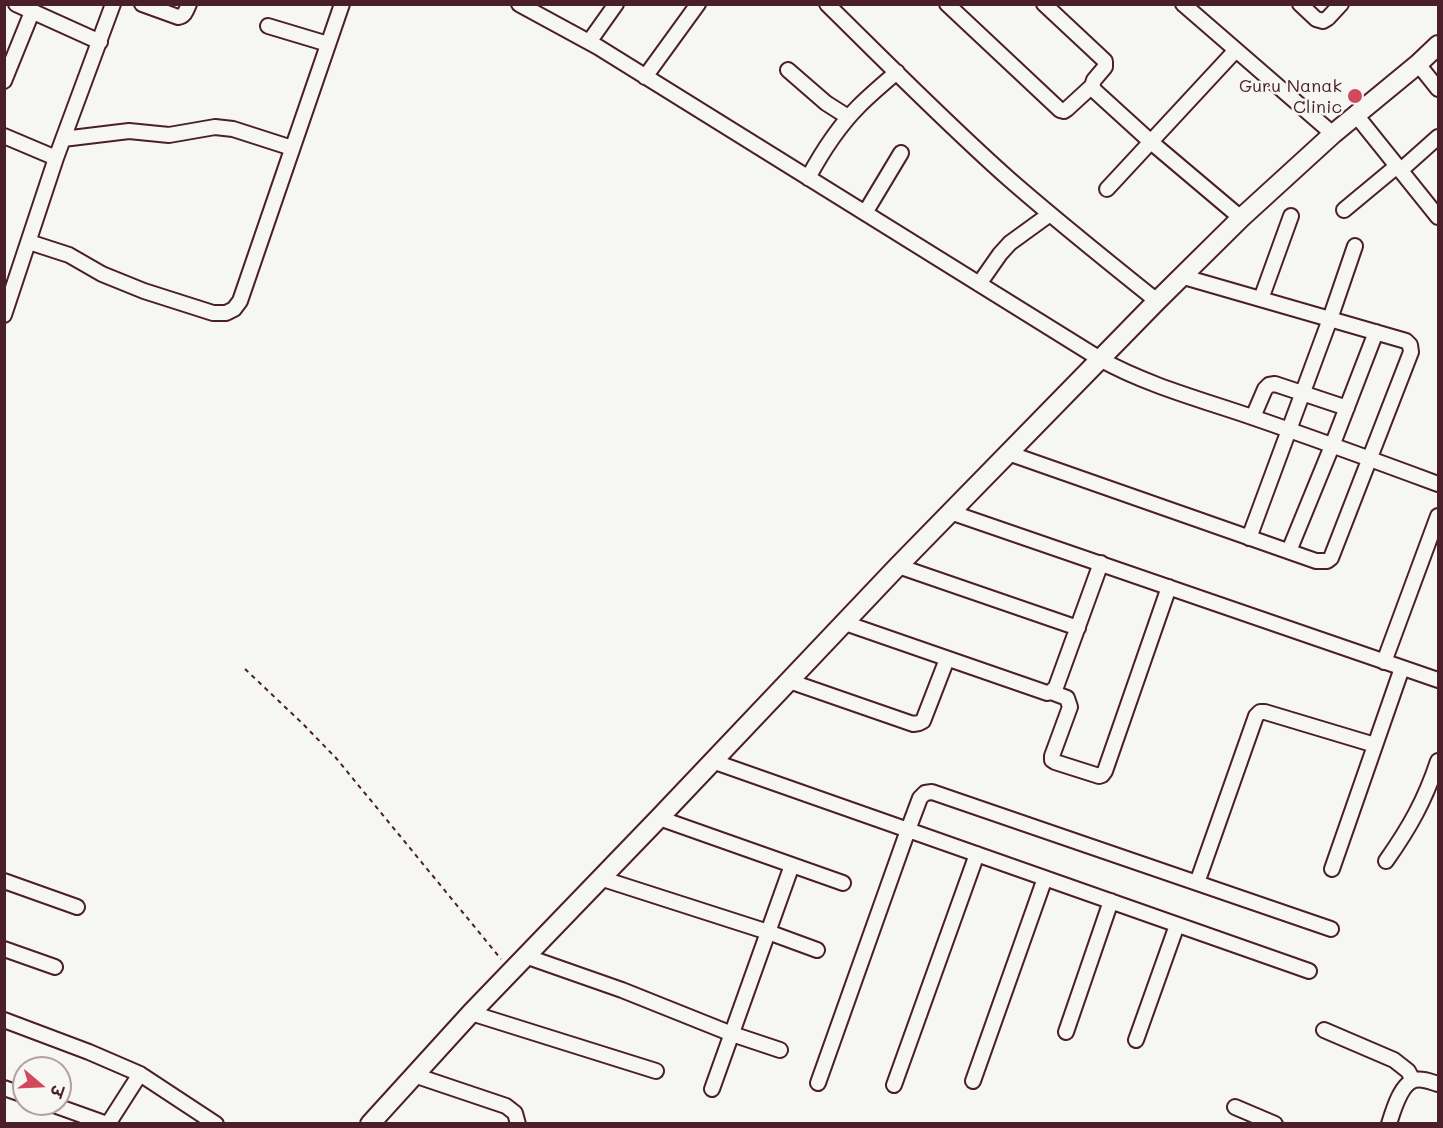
<!DOCTYPE html>
<html>
<head>
<meta charset="utf-8">
<style>
  body { margin:0 }
  #map { position:relative; width:1443px; height:1128px; overflow:hidden; background:#f6f6f2; font-family:Mali,"Playpen Sans Deva",sans-serif }
  canvas { display:block }
  .frame { position:absolute; inset:0; border:6px solid #4a1f2b; pointer-events:none }
  .north { position:absolute; left:12px; top:1056px; width:60px; height:60px; box-sizing:border-box; background:#f6f6f2; border:2px solid #b1a0a2; border-radius:50%; rotate:109deg; font-size:16px; font-weight:700; line-height:24px; text-align:center; color:#4a1f2b }
  .north::after { content:''; display:block; margin:auto; width:21px; height:27px; background:#d1495b; clip-path:polygon(50% 0,100% 100%,50% 72%,0 100%) }
</style>
</head>
<body>
<div id="map">
<canvas width="1443" height="1128"></canvas>
<div class="frame"></div>
<div class="north">उ</div>
</div>
<script>
const ctx = document.querySelector('canvas').getContext('2d');
ctx.lineJoin = 'round';
function trace(path, color, width, dash) {
  ctx.strokeStyle = color;
  ctx.lineWidth = width;
  ctx.lineCap = dash ? 'butt' : 'round';
  ctx.setLineDash(dash || []);
  ctx.stroke(path);
}
function write(font, color, halo, rows, align = 'center') {
  ctx.font = font + ' Mali,sans-serif';
  ctx.lineWidth = 5;
  ctx.setLineDash([]);
  ctx.textBaseline = 'middle';
  ctx.strokeStyle = halo;
  ctx.fillStyle = color;
  for (const [text, x, y, turn = 0] of rows) {
    ctx.save();
    ctx.translate(x, y);
    ctx.rotate((+turn || 0) * Math.PI / 180);
    ctx.textAlign = isNaN(turn) ? turn : align;
    if (halo) ctx.strokeText(text, 0, 0);
    ctx.fillText(text, 0, 0);
    ctx.restore();
  }
}
const street = new Path2D(`
  M16,4L100,42
  M142,4L178,17C185,16 186,11 189,4
  M519,4L598,47L1100,359C1147,385 1199,399 1249,416C1313,438 1376,461 1438,484
  M827,4C887,63 946,123 1009,179C1057,221 1107,261 1157,301
  M947,4L1060,110L1064,111L1067,109L1092,86
  M1044,4L1105,61V67L1094,80L1092,86L1095,91L1151,142L1241,218
  M1183,4L1333,134
  M1300,4L1316,19L1323,21L1328,18L1341,4
  M268,26L328,44
  M589,42L616,4
  M1418,64L1438,89
  M788,70L826,103L848,117
  M645,77L698,4
  M4,81L32,12
  M1356,115L1438,217
  M4,136L56,158
  M63,139L129,131L169,135L215,127L233,129L292,148
  M1401,170L1438,137
  M808,178C822,152 838,127 859,106C871,94 884,83 897,72
  M1107,189L1236,50
  M1344,210L1397,166
  M865,213L901,153
  M29,242L69,255L102,274L144,291L213,313H226L234,309L240,301L342,4
  M979,284L1000,254L1010,243L1050,214
  M1261,299L1291,216
  M4,315L56,158L113,4
  M1253,417L1265,389L1269,385L1275,384L1347,408
  M1008,453L1316,561H1327L1331,558L1411,352L1410,345L1406,341L1184,277
  M950,512L1438,680
  M1249,538L1330,319L1355,246
  M1289,551L1332,446L1376,332
  M898,566L1078,628
  M845,623L1047,693L1051,692L1056,687L1101,563
  M1384,662L1438,516
  M789,681L913,724L919,723L923,721L947,659
  M1051,692L1067,698L1070,707L1052,756V760L1055,762L1099,776L1102,775L1105,771L1169,587
  M712,761L1309,971
  M659,818L843,883
  M1386,861C1410,827 1425,800 1438,761
  M1332,869L1402,668
  M600,878L768,932L817,950
  M4,881L77,907
  M1197,883L1256,716L1260,712H1265L1375,745
  M4,949L55,967
  M525,956L622,990L732,1034L780,1050
  M471,1013L656,1071
  M4,1020L89,1052L140,1074L216,1124
  M1324,1030L1394,1060L1408,1071L1413,1080
  M1066,1032L1111,901
  M1136,1040L1177,925
  M414,1075L506,1106L515,1113L518,1124
  M973,1081L1045,878
  M818,1083L908,830L920,798L925,793L932,792L1331,929
  M894,1085L977,854
  M4,1088L24,1095
  M712,1089L792,865
  M51,1104L107,1124
  M1235,1107L1275,1124
  M108,1124L140,1074
  M1389,1124C1393,1111 1401,1083 1415,1080C1423,1078 1431,1082 1438,1084`);
const secondary = new Path2D(`
  M370,1124L471,1013L659,818L898,566L1157,301L1241,218L1333,134L1418,64L1438,45`);
trace(street, '#4a1f2b', 18);
trace(secondary, '#4a1f2b', 22);
trace(new Path2D(`
  M245,669L303,724L336,758L501,959`), '#4a1f2b', 2, [4.5, 4.5]);
trace(street, '#f6f6f2', 14);
trace(secondary, '#f6f6f2', 18);
for (const [x, y, r, color] of [
  [1355,96,8,"#d1495b"]
]) {
  const dot = new Path2D();
  dot.arc(x, y, r, 0, 2 * Math.PI);
  ctx.fillStyle = color;
  ctx.fill(dot);
  trace(dot, '#f6f6f2', 2);
}
write('18px', '#4a1f2b', '#f6f6f2', [
  ["Guru Nanak",1342,86],
  ["Clinic",1342,107]
], 'right');
</script>
</body>
</html>
